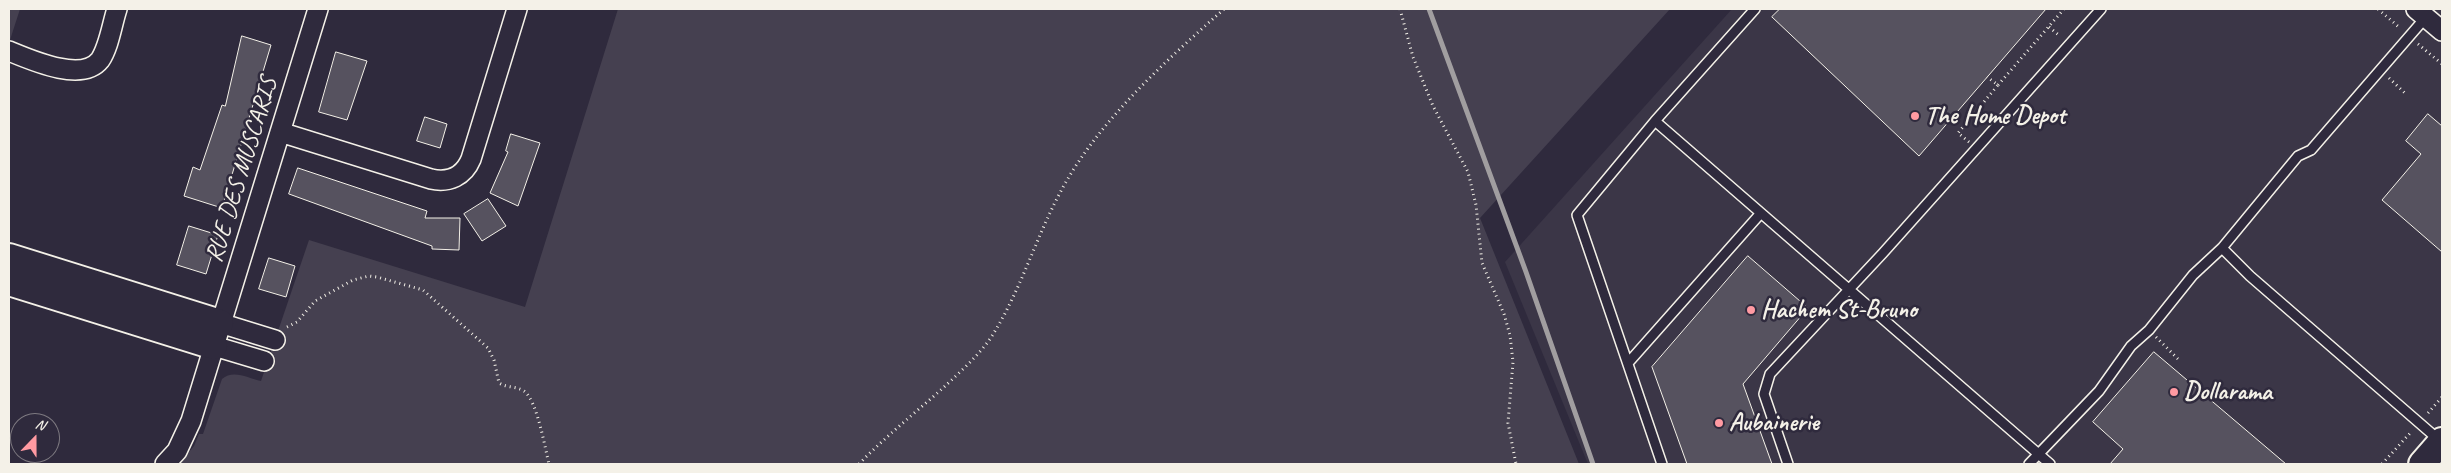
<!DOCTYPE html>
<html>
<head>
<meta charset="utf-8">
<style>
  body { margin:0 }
  #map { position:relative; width:2451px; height:473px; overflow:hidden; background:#2f2a3d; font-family:Caveat,sans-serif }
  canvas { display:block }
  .frame { position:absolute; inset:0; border:10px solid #f4f1e8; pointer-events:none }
  .north { position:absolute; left:10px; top:413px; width:50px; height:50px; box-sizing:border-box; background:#2f2a3d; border:1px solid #7e7a81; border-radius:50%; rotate:22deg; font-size:14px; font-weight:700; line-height:20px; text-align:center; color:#f4f1e8 }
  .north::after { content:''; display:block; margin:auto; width:18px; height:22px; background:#ff9aa2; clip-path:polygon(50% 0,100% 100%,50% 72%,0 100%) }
</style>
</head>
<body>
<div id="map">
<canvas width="2451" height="473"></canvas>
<div class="frame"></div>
<div class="north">N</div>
</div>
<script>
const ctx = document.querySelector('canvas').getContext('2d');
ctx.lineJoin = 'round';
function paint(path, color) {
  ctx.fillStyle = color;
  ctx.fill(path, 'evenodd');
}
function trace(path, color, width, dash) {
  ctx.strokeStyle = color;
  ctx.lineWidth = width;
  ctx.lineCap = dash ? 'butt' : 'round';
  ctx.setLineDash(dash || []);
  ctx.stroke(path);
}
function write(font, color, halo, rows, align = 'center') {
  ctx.font = font + ' Caveat,sans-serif';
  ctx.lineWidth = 5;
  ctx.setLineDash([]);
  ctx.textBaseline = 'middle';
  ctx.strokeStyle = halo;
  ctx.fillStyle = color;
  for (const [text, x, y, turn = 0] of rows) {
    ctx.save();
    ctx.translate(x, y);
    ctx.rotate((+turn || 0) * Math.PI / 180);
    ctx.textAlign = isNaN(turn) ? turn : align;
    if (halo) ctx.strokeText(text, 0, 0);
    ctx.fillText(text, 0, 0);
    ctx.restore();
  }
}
paint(new Path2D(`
  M1732,9H2442V464H1588L1505,262Z`), '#3b3647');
paint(new Path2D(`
  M9,9H20L10,40H9Z
  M618,9H1670L1480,218L1579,464H179L194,446L199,434H203L222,379C233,369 248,378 261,381L309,240L525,307Z`), '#454050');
trace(new Path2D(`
  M1429,9L1526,272L1593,464`), '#a19ea0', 5);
const building = new Path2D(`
  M1780,9H2046L1919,156L1772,17Z
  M242,36L271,45L222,208L184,196L193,167L200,170L222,105L225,106Z
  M336,52L367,61L347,120L319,112Z
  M2428,114L2442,126V252L2382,200L2421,154L2406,141Z
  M425,117L447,124L440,148L417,141Z
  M511,134L540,143L518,206L490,193L508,152L506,151Z
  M298,168L427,211L425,218H460L459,250L432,249V246L289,194Z
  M488,199L506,226L482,241L464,214Z
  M189,226L218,235L206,274L177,265Z
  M1748,256L1808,308L1743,384L1772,464H1687L1652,367Z
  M269,258L295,266L286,297L259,289Z
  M2154,352L2286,464H2110L2123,449L2093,422Z`);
paint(building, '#56525f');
trace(building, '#f4f1e8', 1);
const lane = new Path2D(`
  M1655,121L2050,464
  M2222,248L2250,276L2439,440
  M1628,363L1761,213
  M1662,464L1577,215L1655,121L1755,9
  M1788,464L1764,394L1770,374L1883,253L2101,9
  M2029,464L2099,391L2131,346L2149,330L2193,275L2222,248L2298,156L2311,150L2426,17`);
const street = new Path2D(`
  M2416,9L2442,31
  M9,51C31,60 82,83 100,60C109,47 112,24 117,9
  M280,132L431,179C449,183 464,176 471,159L517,9
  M220,323L275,340
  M214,346L264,361
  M165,464L177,451L191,421L318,9`);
const secondary = new Path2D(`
  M9,257L220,323
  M9,282L214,346
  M2422,464L2442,441`);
trace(lane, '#f4f1e8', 12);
trace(street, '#f4f1e8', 22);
trace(secondary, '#f4f1e8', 30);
trace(new Path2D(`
  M1400,9L1413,57L1433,106L1468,172L1476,205L1482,263L1504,314L1510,335L1513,362L1508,423L1516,464
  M2378,9L2400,28
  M2049,27L2060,36
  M2418,44L2442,64
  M2389,78L2407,95
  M1998,85L2064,9
  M1969,142L1958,133L1998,85L1987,77
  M287,327L297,322L315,301L353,280L369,276L377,277L423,290L488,348L494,360L499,383C507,388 516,386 524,391C537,400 545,448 549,464
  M2156,337L2179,360
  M2428,413L2442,397
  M859,464C885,437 915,413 943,388C959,373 977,357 990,339C1022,290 1037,232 1066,182C1103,117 1168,59 1224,9
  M2382,464L2412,431`), '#f4f1e8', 3, [1, 4]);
trace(lane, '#2f2a3d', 9);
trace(street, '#2f2a3d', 19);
trace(secondary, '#2f2a3d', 26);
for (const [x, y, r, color] of [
  [1915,116,5,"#ff9aa2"],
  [1751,310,5,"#ff9aa2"],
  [2174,392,5,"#ff9aa2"],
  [1719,423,5,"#ff9aa2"]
]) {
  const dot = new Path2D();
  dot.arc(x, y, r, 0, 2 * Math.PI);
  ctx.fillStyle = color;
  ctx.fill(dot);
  trace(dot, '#2f2a3d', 2);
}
write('bold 25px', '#f4f1e8', '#2f2a3d', [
  ["The Home Depot",1925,116],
  ["Hachem St-Bruno",1761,310],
  ["Dollarama",2184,392],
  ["Aubainerie",1729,423]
], 'left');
write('25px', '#f4f1e8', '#2f2a3d', [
  ["RUE DES MUSCARIS",242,170,-73]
]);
</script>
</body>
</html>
